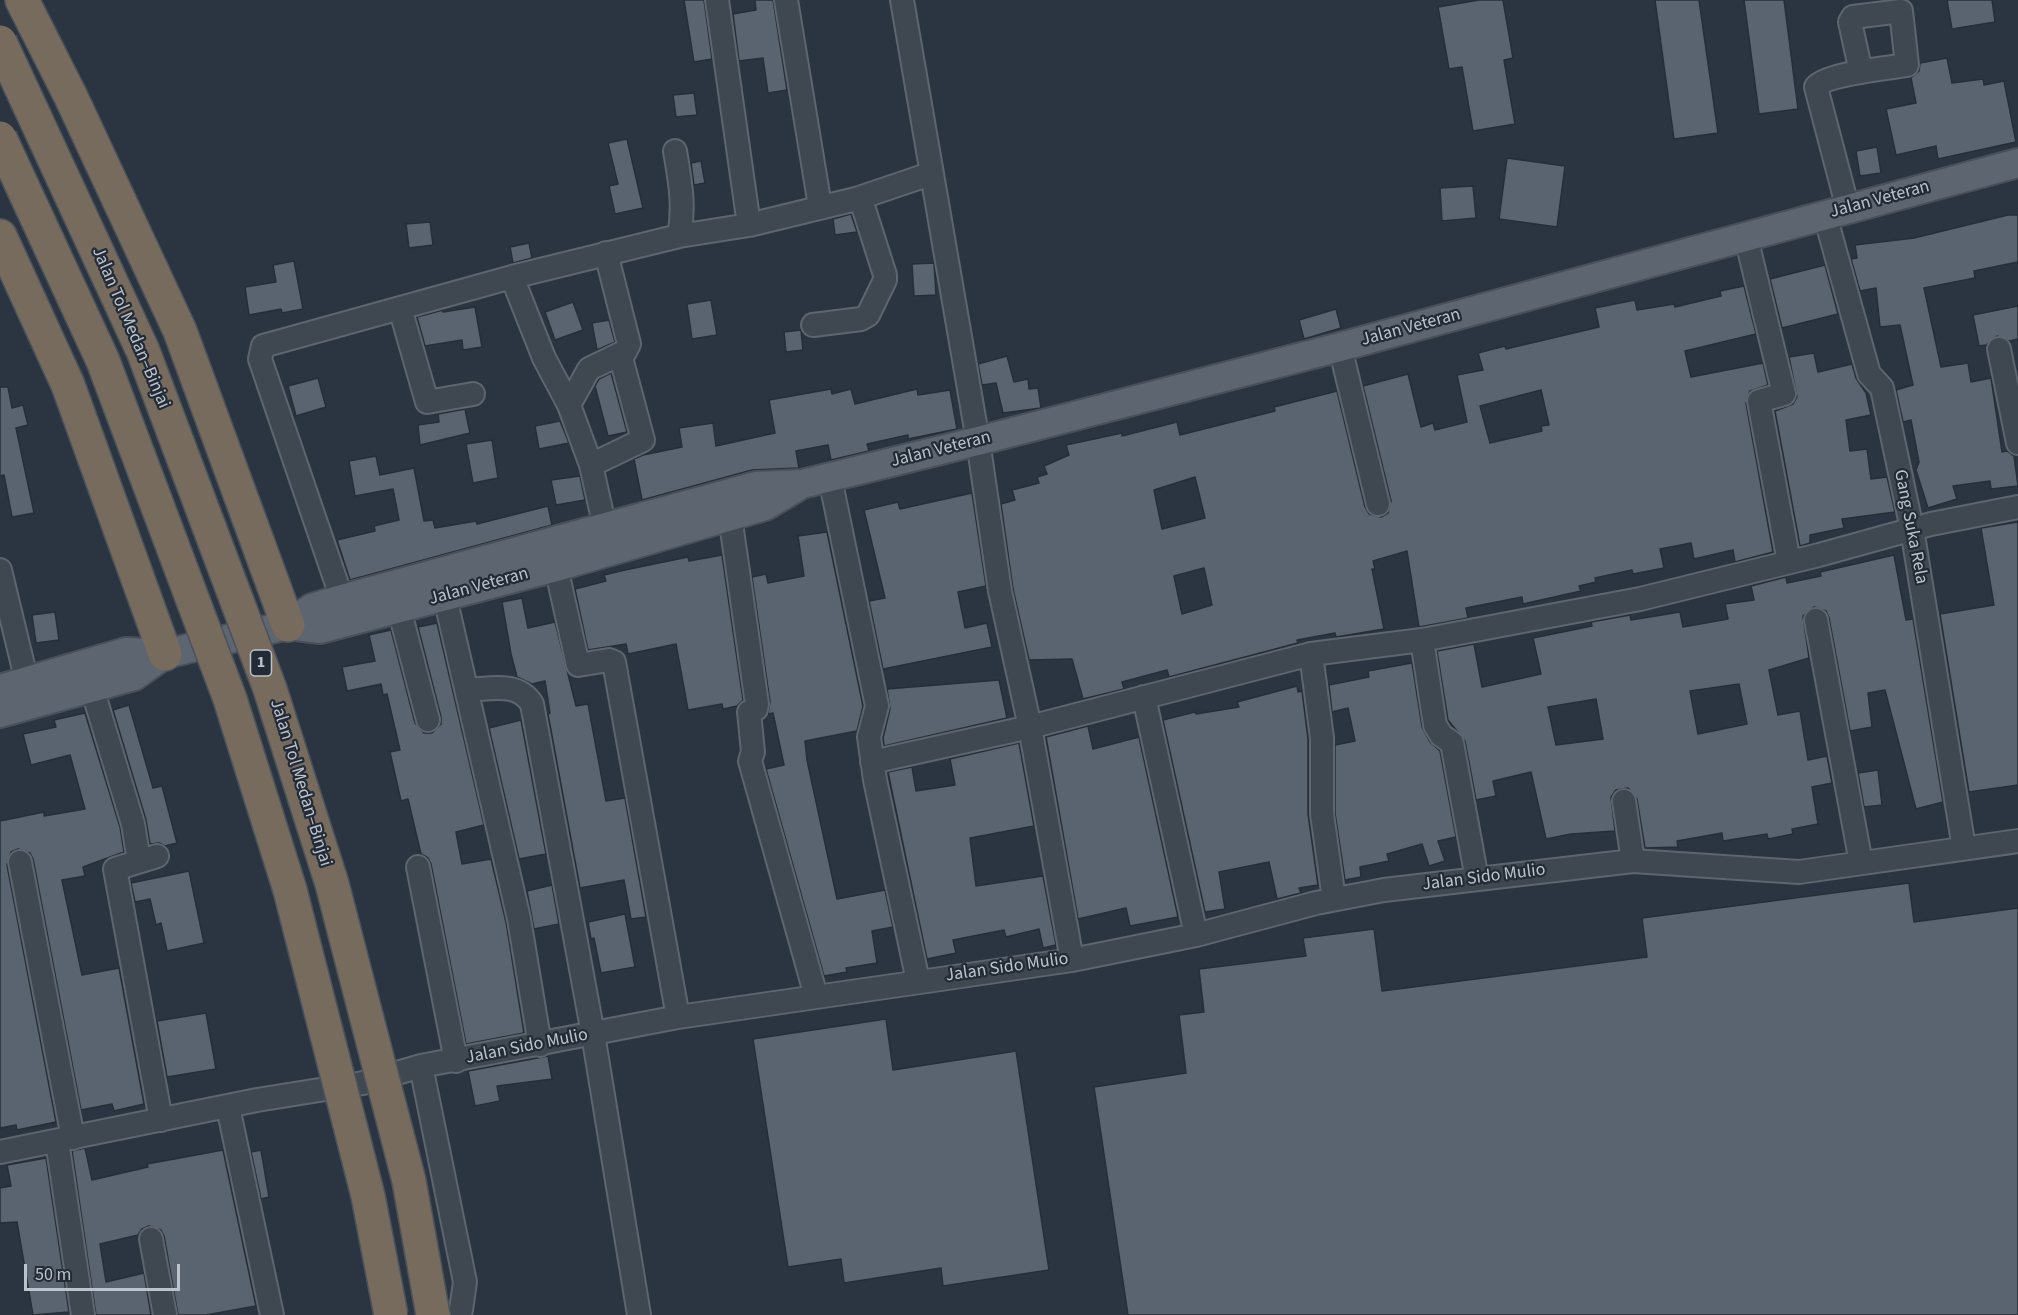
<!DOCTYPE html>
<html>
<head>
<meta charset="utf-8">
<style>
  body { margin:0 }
  #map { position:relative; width:2018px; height:1315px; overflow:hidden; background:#2b3541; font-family:"Source Sans 3",sans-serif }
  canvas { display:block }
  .scale { position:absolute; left:24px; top:1264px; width:156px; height:27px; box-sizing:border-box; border:3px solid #bcc2cb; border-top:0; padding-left:8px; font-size:18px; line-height:21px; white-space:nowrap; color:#bcc2cb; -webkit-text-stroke:4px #232c36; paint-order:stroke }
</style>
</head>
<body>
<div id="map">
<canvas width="2018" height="1315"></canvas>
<div class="scale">50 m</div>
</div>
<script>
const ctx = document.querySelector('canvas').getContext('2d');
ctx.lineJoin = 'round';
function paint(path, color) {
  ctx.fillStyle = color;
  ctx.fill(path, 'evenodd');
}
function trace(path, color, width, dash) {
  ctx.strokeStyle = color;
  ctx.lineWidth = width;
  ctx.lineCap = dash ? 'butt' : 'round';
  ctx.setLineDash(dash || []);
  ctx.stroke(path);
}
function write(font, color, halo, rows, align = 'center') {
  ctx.font = font + ' "Source Sans 3",sans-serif';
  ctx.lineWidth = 4.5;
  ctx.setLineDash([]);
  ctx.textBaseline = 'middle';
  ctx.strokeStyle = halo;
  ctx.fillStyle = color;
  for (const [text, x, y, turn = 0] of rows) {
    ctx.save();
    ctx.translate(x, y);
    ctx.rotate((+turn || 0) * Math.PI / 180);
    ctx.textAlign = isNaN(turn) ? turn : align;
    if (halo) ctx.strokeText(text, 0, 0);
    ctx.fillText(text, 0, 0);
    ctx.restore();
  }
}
const building = new Path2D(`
  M684,0H704L712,59L694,62Z
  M755,0H773L787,90L768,93L763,58L739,61L733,14L756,10Z
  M1479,0H1503L1513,58L1504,60L1515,124L1473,131L1462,67L1449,69L1438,7Z
  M1655,0H1699L1718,133L1674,139Z
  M1744,0H1784L1798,109L1759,114Z
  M1947,0H1992L1995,22L1952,29Z
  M1947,58L1952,83L1983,79L1984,85L2004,81L2016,142L1938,159L1936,146L1896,155L1886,109L1916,103L1911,78L1919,71L1920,63Z
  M694,93L697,115L676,117L673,95Z
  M627,139L643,208L615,214L609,186L618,184L608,143Z
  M1877,147L1881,173L1860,176L1856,151Z
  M1507,158L1565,166L1557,227L1499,219Z
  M701,161L705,183L694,185L691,163Z
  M1473,186L1476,218L1442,221L1440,188Z
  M851,214L857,232L835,235L833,219Z
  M2008,215H2018V262L1974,271L1975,278L1924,288L1941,367L1968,363L1971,382L1991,378L2002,452L2007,451L2014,456L2018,486L1991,489L1990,481L1953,486L1957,499L1928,508L1916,470L1919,462L1911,420L1903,422L1896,390L1913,385L1900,325L1880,327L1876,288L1860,291L1851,259L1857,258L1855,245L1914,238Z
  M430,222L433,245L409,248L406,224Z
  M529,243L532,258L513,263L510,247Z
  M294,261L303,309L282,313L281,309L249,315L245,287L276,282L273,265Z
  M934,263L936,295L914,296L912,264Z
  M1825,265L1838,314L1782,328L1770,279Z
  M1744,286L1756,334L1685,351L1691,377L1763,363L1768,385L1750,391L1746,403L1773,552L1735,562L1733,550L1694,559L1691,543L1660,549L1664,568L1633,574L1632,570L1595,578L1596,582L1579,586L1581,591L1523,604L1522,597L1466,608L1468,618L1419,627L1407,551L1373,561L1375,569H1372L1384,629L1336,637L1335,633L1297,640L1298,643L1169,677L1167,670L1122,682L1124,689L1083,699L1072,659L1029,660L1013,589L1001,504L1015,500L1012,490L1039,483L1037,477L1047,474L1044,466L1069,455L1066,445L1122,433V436L1177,422L1180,435L1275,411L1274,407L1337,391L1365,507L1369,514L1381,517L1388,513L1391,501L1363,386L1408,374L1421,427L1433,423L1435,430L1467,422L1457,375L1483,370L1478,353L1505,346L1506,349L1599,327L1595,308L1635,300L1637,310L1674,304L1675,307L1721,296L1720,291ZM1541,390L1549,425L1541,426L1542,431L1490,443L1480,406ZM1195,477L1205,518L1162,529L1154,490ZM1204,568L1212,605L1182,614L1174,576Z
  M711,300L717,335L692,339L687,304Z
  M573,302L583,330L555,340L545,312Z
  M2018,306V339L2009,341L1997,336L1986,345L1979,346L1973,315Z
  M475,307L482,347L463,350L462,340L425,346L417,317L443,310V312Z
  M1336,309L1341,328L1304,339L1299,320Z
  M609,320L615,342L597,350L592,323Z
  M801,330L803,350L786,352L784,332Z
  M1814,353L1818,372L1852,364L1856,378L1866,393L1871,415L1846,420L1850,451L1867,449L1871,479L1887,477L1895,512L1842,519L1844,528L1810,535V543L1800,546L1775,411L1793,404L1797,397L1789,357Z
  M1007,356L1014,382L1028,379L1029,389L1038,388L1041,408L1003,413L996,383L982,385L978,364Z
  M611,373L627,432L608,436L595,386L599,379Z
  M318,378L326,407L296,416L288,386Z
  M0,387H8L12,408L23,405L28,425L16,428L34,513L12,517L4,475L0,476Z
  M831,389L832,394L851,389L855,404L917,389L918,395L950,390L957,429L908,439V435L867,444L869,451L831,460L828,445L796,451L799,468L752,470L642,500L634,459L643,455L682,447L679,428L713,423L716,446L775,433L769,400Z
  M465,409L470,433L420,445L418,425L439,422L438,414Z
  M560,421L569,443L539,449L535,426Z
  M492,440L498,478L473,483L466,444Z
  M376,456L380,475L414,468L424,521L433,520L435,528L476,521L477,524L548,506L552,525L350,580L337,540L375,531L374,526L399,520L393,489L355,496L349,461Z
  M580,476L585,500L556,505L551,480Z
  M972,493L986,586L958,592L965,628L987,623L992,647L883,669L869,601L885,598L864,510L898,502L900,509Z
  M2018,522V785L1969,792L1940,614L1994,605L1981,528Z
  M827,532L863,706L857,731L805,741L807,760L837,899L885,890L893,927L872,931L877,963L846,968L847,972L824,976L766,769L784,765L773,713L768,714L770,702L752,577L766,574L768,583L804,576L798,536Z
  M722,555L743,700L737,706L723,709L722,704L688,710L676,644L628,654L626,644L588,650L575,589L606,581L604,575L625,570L688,557L689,561Z
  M1894,555L1906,620L1913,619L1943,802L1916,809L1885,690L1868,693L1872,727L1850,731L1829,618L1826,611L1814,607L1803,616L1809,658L1769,670L1778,715L1800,711L1808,760L1827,756L1832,783L1812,787L1818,824L1792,829L1793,834L1768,839L1767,834L1723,841L1722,833L1677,841L1678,847L1645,848L1637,799L1628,788L1616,790L1611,797L1615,831L1571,834L1546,839L1531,772L1493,781L1496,796L1476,800L1465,741L1448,720L1437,651L1474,644L1482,687L1541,674L1533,638L1592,626L1591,622L1630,615L1631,620L1680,612L1683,627L1728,619L1725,604L1754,600L1751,586L1786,577L1787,583L1821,576L1820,572ZM1739,684L1747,724L1698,734L1690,691ZM1596,699L1603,739L1556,745L1548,707Z
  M522,598L528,628L555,622L576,706L588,704L606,801L625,798L646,917L631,919L624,880L580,888L548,714L550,713L545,681L532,684L517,677L511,654L502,602Z
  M55,612L59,640L36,643L32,615Z
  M437,623L484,825L456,832L462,864L491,859L506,922L524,1033L466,1044L431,864L428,858L421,854L408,799L401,801L390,752L400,750L387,694L383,695L381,684L347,691L342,667L375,661L369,635L391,630L415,723L424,733H432L441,724V717L418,627Z
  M1412,663L1422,727L1430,742L1440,751L1456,837L1438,841L1445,861L1429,866L1422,844L1387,854L1389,861L1360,867L1361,877L1345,880L1335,813V745L1355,741L1348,708L1332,712L1329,685L1369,677L1368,671Z
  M999,680L1007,718L884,746L883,738L890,709L887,689Z
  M1297,686L1298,692L1302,691L1308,739V814L1318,885L1299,888L1301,893L1277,899L1269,862L1219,872L1225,909L1205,912L1163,720L1195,712L1196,714L1239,707L1237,702Z
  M129,705L153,788L162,786L177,843L165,846L159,843L150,844L146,820L113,710Z
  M85,713L120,827L124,852L83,867L85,876L62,880L82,975L119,968L144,1104L114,1111L112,1104L81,1110L33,859L30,853L18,849L11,852L7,865L56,1122L17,1130L16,1125L0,1128V821L44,812V816L85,809L70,755L31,765L23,734L56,727L54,720Z
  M521,720L546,854L519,859L489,728Z
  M1088,726L1093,749L1139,737L1178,917L1130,926L1126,908L1078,919L1046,737Z
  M1019,743L1034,826L970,838L976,886L1043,876L1056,945L1043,948L1039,929L1006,937L1004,930L953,940L956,953L927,959L888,772L912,767L916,791L955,785L950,759Z
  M1878,770L1882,805L1864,807L1858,773Z
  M189,871L204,943L167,951L161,923L156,925L150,899L135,902L131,883Z
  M1909,883L1914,922L2018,908V1315H1128L1094,1087L1186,1073L1179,1015L1204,1012L1199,969L1306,956L1303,938L1374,929L1382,991L1647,957L1642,918Z
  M552,885L559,924L534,929L527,891Z
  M625,914L635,967L601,973L594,938L591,939L588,922Z
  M206,1013L216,1069L167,1077L157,1021Z
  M886,1019L893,1070L1016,1051L1049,1270L943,1286L941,1268L844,1283L841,1259L788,1267L753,1039Z
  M548,1056L552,1079L497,1086L500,1101L475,1106L468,1071Z
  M85,1148L92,1180L148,1167L147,1164L223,1150L256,1306L206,1315H178L164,1236L161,1230L149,1226L142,1229L138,1235L100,1244L106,1282L144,1273L151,1315H96L72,1151Z
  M261,1150L269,1197L261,1199L251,1152Z
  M46,1158L69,1312L33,1315L17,1222L0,1223V1188L11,1186L7,1165Z`);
paint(building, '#5a6370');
trace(building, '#262e38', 1.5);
const minor = new Path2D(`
  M717,0L749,225L856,199L862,203L885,275V280L868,315L861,319L813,325
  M786,0L820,206
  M902,0L978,441L1000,591L1030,727L1072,960
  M856,199L930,174
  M1848,209L1816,87C1826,74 1888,68 1907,65L1901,11L1853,17L1850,22L1861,72
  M1825,215L1869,374L1882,388L1912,529L1964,848
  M679,236L749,225
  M1746,237L1784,394L1759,401L1789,562
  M512,277L544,358L569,405L591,465L605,528
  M400,308L427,402L473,394
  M1340,347L1378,504
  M1999,349L2018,443
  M569,405L589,369L620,354
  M591,465L643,440L620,354L625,352L629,344L606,253
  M830,478L877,706L869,737L875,780L918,981
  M730,516L757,704L756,709L749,712L753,752L750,761L816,996
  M556,567L578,665L609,660L614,662L678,1017
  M0,570L27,682
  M445,597L519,919L540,1045
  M342,599L260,359L263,346L512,277L679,236C685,206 680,181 675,151
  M399,608L428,720
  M1816,620L1861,863
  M1422,640L1435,725L1441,735L1452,743L1477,879
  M1311,654L1322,738V814L1334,899
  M92,688L133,824L139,861
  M467,690C490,689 518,681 532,704L593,1034L639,1315
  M1144,697L1196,935
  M872,762L1030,727L1311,654L1422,640L1640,599L1819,555L1931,524L2018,507
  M1624,801L1633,861
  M157,856L115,869L161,1120
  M20,862L73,1138
  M418,867L456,1061
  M421,1066L465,1282L461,1310
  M228,1107L272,1315
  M57,1141L83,1315
  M0,1152L257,1100L363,1083L421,1066L678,1017L1072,960L1196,935L1316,903L1384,890L1633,861L1799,872L2018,841
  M151,1239L165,1315`);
const major = new Path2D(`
  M288,625L312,608L342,599L756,486L802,484L978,441L1340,347L2018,163
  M0,689L126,652L165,654L288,625L320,629L556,567L765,506L797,487
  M0,713L134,676L165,654`);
const highway = new Path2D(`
  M22,0L71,97L180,331L288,625
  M0,236L68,385L165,654`);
trace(minor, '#5d656e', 26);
trace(major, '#49505a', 32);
trace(highway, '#4a525b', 36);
trace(minor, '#3f4751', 22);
trace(major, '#5d6670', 28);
trace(highway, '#766b5d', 33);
const highwayBridge = new Path2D(`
  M0,42L143,351L270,689L332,884L409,1181L433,1315
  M0,138L103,361L230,699L290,890L368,1196L391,1315`);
trace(highwayBridge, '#4a525b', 36, []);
trace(highwayBridge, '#766b5d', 33);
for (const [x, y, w] of [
  [261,663,21]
]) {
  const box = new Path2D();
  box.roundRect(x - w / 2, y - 13, w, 26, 4.5);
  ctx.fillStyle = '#232c36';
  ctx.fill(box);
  trace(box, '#bcc2cb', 1.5);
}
write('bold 16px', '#bcc2cb', null, [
  ["1",261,663]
]);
write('18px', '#bcc2cb', '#232c36', [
  ["Jalan Veteran",1880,200,-15],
  ["Jalan Tol Medan–Binjai",130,328,67],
  ["Jalan Veteran",1411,328,-15],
  ["Jalan Veteran",941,450,-14],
  ["Gang Suka Rela",1910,527,79],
  ["Jalan Veteran",479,587,-15],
  ["Jalan Tol Medan–Binjai",300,783,73],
  ["Jalan Sido Mulio",1484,878,-7],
  ["Jalan Sido Mulio",1007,968,-8],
  ["Jalan Sido Mulio",527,1047,-11]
]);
</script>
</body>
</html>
